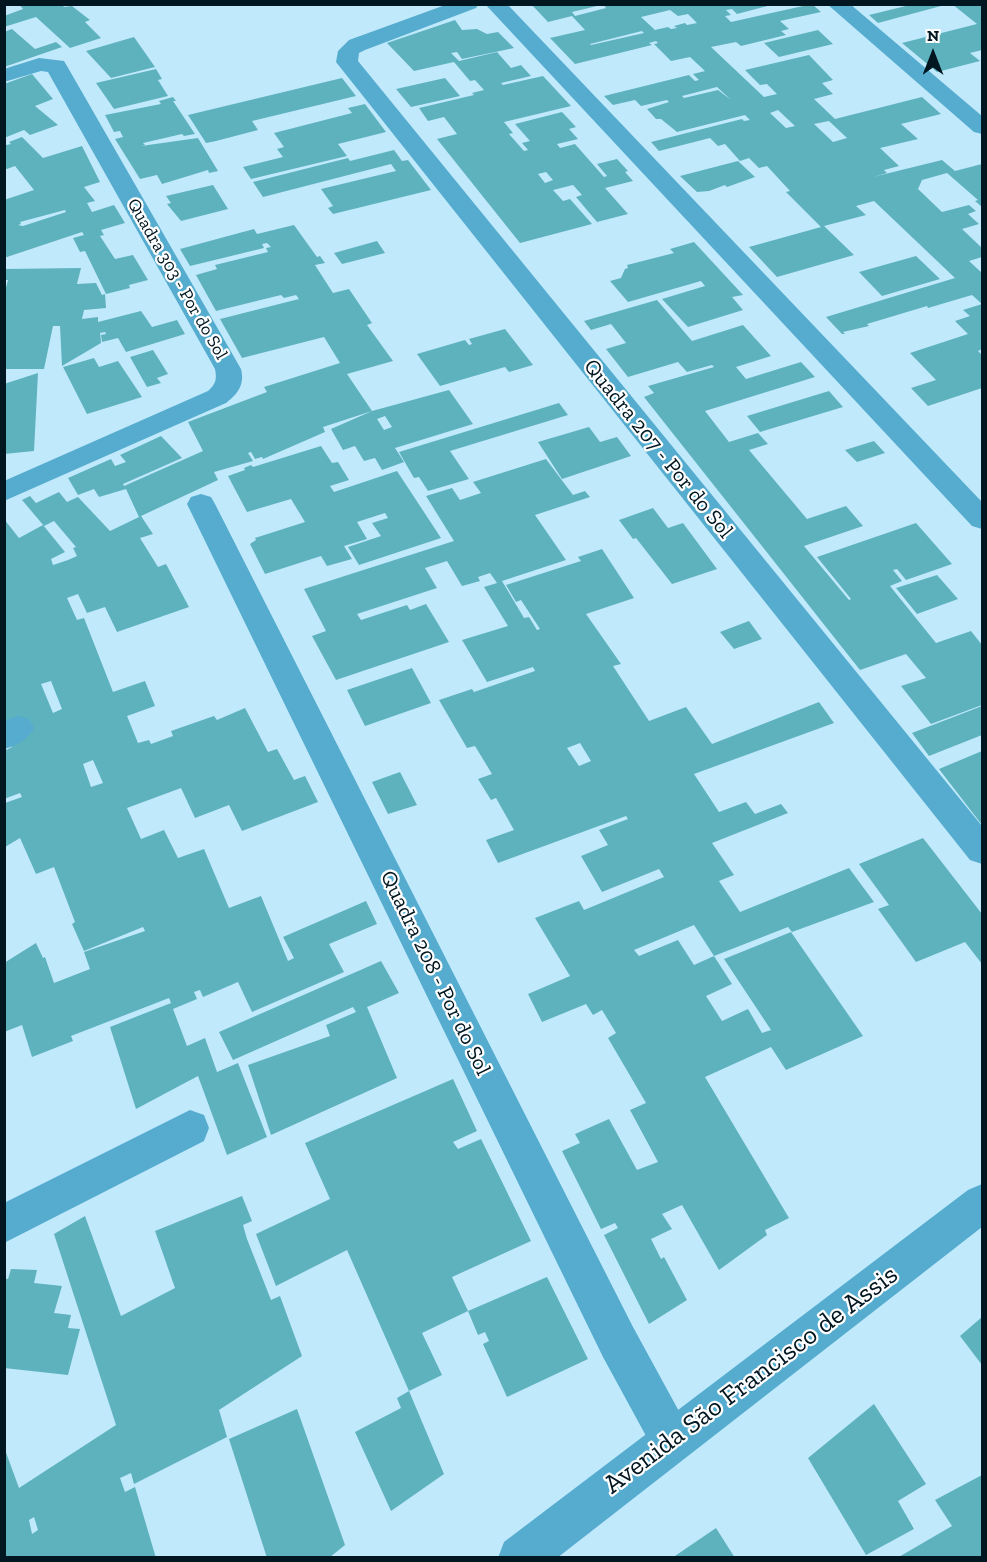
<!DOCTYPE html>
<html>
<head>
<meta charset="utf-8">
<style>
  body { margin:0 }
  #map { position:relative; width:987px; height:1562px; overflow:hidden; background:#c0e9fc; font-family:"Zilla Slab",serif }
  canvas { display:block }
  .frame { position:absolute; inset:0; border:6px solid #001621; pointer-events:none }
  .north { position:absolute; left:903px; top:24px; width:60px; height:60px; -webkit-text-stroke:4px #fff; paint-order:stroke; rotate:0deg; font-size:16px; font-weight:700; line-height:24px; text-align:center; color:#001621 }
  .north::after { content:''; display:block; margin:auto; width:21px; height:27px; background:#001621; clip-path:polygon(50% 0,100% 100%,50% 72%,0 100%) }
</style>
</head>
<body>
<div id="map">
<canvas width="987" height="1562"></canvas>
<div class="frame"></div>
<div class="north">N</div>
</div>
<script>
const ctx = document.querySelector('canvas').getContext('2d');
ctx.lineJoin = 'round';
function paint(path, color) {
  ctx.fillStyle = color;
  ctx.fill(path, 'evenodd');
}
function write(font, color, halo, rows, align = 'center') {
  ctx.font = font + ' "Zilla Slab",serif';
  ctx.lineWidth = 4.5;
  ctx.setLineDash([]);
  ctx.textBaseline = 'middle';
  ctx.strokeStyle = halo;
  ctx.fillStyle = color;
  for (const [text, x, y, turn = 0] of rows) {
    ctx.save();
    ctx.translate(x, y);
    ctx.rotate((+turn || 0) * Math.PI / 180);
    ctx.textAlign = isNaN(turn) ? turn : align;
    if (halo) ctx.strokeText(text, 0, 0);
    ctx.fillText(text, 0, 0);
    ctx.restore();
  }
}
paint(new Path2D(`
  M19,4H62L64,7L72,6L90,20L85,22L101,38L70,48L36,17L4,27V16L23,9Z
  M531,4L597,6L572,12L575,16L606,8L603,4H775L737,14L732,9L726,10L731,15L725,16L731,22L812,4L821,12L780,21L789,29L781,31L786,35L741,46L736,42L711,47L764,97L777,94L767,84L760,85L745,70L809,55L833,80L822,83L833,94L814,99L835,119L922,97L941,114L901,124L918,139L880,148L899,166L884,170L887,173L873,177L942,160L955,171L982,164V207L975,201L978,200L947,173L922,180L918,189L942,212L969,205L976,211L968,214L979,224L962,229L982,248V257L969,261L982,273V349L978,351L982,355V388L928,406L911,388L936,380L910,353L968,334L955,321L970,316L963,310L982,304L972,295L928,308L927,306L867,324L869,326L843,332L845,334H842L826,317L955,278L874,201L856,206L866,215L824,226L854,255L777,277L749,247L821,227L786,192L790,191L767,166L759,168L749,158L740,161L725,144L718,146L710,138L659,151L651,142L742,119L744,121L750,120L745,115L677,132L661,119H656L647,109L669,102L667,100L641,106L635,100L613,105L604,96L689,75L695,81L699,80L693,74L705,71L690,57L671,61L654,44L658,43L656,41L649,43L652,45L575,64L550,38L585,30L572,16L548,22ZM670,10L678,16L688,14L697,23L687,25L685,23L674,26L677,28L671,29L668,27L655,30L641,17ZM642,31L644,33L591,45L590,44ZM717,87L731,100L718,90L684,98L682,96ZM778,110L795,126L786,128L770,113ZM829,121L847,138L833,142L814,124Z
  M914,4L941,6L878,23L869,15Z
  M952,4H982V50L970,53L980,61L937,72L902,43L977,24Z
  M455,20L462,30L477,29L487,34L498,32L514,48L462,59L457,52L451,53L459,61L497,52L511,68L521,65L531,76L501,83L503,85L543,76L571,106L504,122L513,133L509,134L524,151L528,150L522,143L530,141L515,124L562,112L576,127L569,129L578,139L557,144L560,148L575,144L604,177L607,176L597,164L617,159L628,171L625,172L633,181L605,188L628,214L597,222L576,197L582,195L573,185L553,190L563,201L570,199L592,224L520,243L437,139L457,134L444,117L428,121L419,108L474,95L472,93L484,90L475,80L470,81L454,62L414,71L387,43ZM546,172L553,180L545,183L538,174Z
  M12,29L35,49L56,42L62,47L4,67V32Z
  M818,30L833,44L779,57L764,43Z
  M134,37L155,67L111,78L86,51Z
  M156,69L162,79L158,80L168,96L114,109L96,83Z
  M32,74L53,99L35,106L58,125L30,135L24,130L4,138V84Z
  M342,78L356,96L252,121L258,130L216,141L206,143L188,115Z
  M445,78L460,96L411,107L396,89Z
  M173,97L176,101H173L195,134L184,136L182,134L143,143L145,145L141,146L198,138L218,171L209,173L208,170L162,184L157,175L140,179L115,139L123,137L120,131L114,132L105,115L161,104L159,101Z
  M365,104L386,132L338,144L347,156L251,179L243,167L283,157L277,149L284,147L274,133L352,113L348,108Z
  M22,137L43,158L82,146L100,182L84,187L95,201L87,203L92,212L114,205L125,223L101,230L104,235L100,236L115,259L133,255L148,280L129,285L130,288L106,294L85,251L80,252L73,238L84,235L82,232L4,258V200L34,190L15,166L4,170V143L6,145L11,144L9,142ZM65,210L66,212L23,226L18,225L21,224L20,222Z
  M394,150L402,161L408,160L431,190L333,214L328,208L333,206L321,189L396,171L391,164L263,197L253,182L348,158L350,161Z
  M738,161L755,177L727,187L725,185L709,191L697,192L680,176Z
  M213,185L228,209L181,221L167,204L171,203L166,196Z
  M294,225L317,257L320,256L325,263L315,265L333,293L349,289L372,323L367,325L393,361L347,374L372,411L323,427L325,432L263,459L262,457L255,459L251,452L248,453L253,461L214,472L218,480L141,516L153,534L140,538L158,567L166,564L189,607L117,632L105,607L87,613L78,594L67,598L77,620L84,618L113,692L145,681L155,706L127,716L138,743L149,740L151,744L173,736L171,731L214,716L217,720L245,708L268,752L277,749L294,780L305,776L318,802L242,831L229,805L195,818L181,788L127,808L141,839L164,830L178,858L204,849L229,908L261,896L288,961L294,958L283,937L366,901L377,924L329,944L344,972L252,1012L238,982L203,997L200,990L194,992L197,999L173,1009L187,1046L205,1038L217,1072L238,1063L267,1137L227,1155L198,1076L136,1109L110,1027L171,1003L169,998L71,1036L73,1041L32,1057L22,1025L4,1032V963L36,943L43,958L45,957L54,983L90,969L84,952L145,931L143,927L84,951L72,924L75,922L54,867L36,874L20,838L5,847V803L22,797L20,793L4,799V751L12,747L6,737L12,734L4,718V519L19,538L43,525L65,552L51,559L53,565L68,560L77,556L73,548L76,547L54,521L44,526L22,500L30,496L36,503L59,492L67,502L78,497L110,531L139,517L126,489L99,497L94,489L78,495L68,478L111,459L115,466L126,462L120,455L161,436L182,458L123,484L124,486L203,451L188,422L267,392L264,387L340,363L324,337L242,358L220,319L299,299L296,295L284,298L281,295L216,311L196,275L217,269L215,265L268,252L266,248L271,247L267,243L262,244L264,248L190,266L180,249L254,229L257,234ZM51,681L62,709L53,713L41,684ZM93,760L103,783L91,787L83,764Z
  M377,241L385,253L342,264L334,253Z
  M694,242L743,295L732,297L743,310L688,327L662,299L705,286L701,281L628,302L610,281L621,278L625,269L628,268L627,265L674,253L670,249Z
  M916,256L940,279L882,296L859,272Z
  M81,268L77,284L96,283L102,295L105,294L106,308L84,310L82,319L98,317V322L141,311L152,327L177,320L185,334L126,352L118,338L102,342L101,335L106,334L105,332L100,333V331L101,343L62,366L60,326H53L44,369H4V295L8,280H4V269Z
  M657,300L692,341L743,325L771,356L736,367L746,379L801,362L815,377L705,411L729,442L758,433L768,444L749,450L807,519L846,506L863,526L804,546L849,600L851,599L817,557L916,523L952,564L906,580L897,569L893,570L902,581L890,586L936,643L971,631L982,645V705L931,724L901,686L926,678L906,654L860,670L644,397L654,393L648,386L714,367L712,365L687,372L678,362L628,377L606,349L626,343L611,324L591,330L584,321Z
  M505,329L533,365L509,372L505,367L440,386L417,354L465,340L469,345L472,344L469,339Z
  M153,350L168,374L157,378L161,383L147,387L130,357Z
  M94,358L99,367L118,361L142,397L87,414L63,367Z
  M38,373L34,451L4,454V384Z
  M449,390L473,424L395,448L404,462L382,470L375,458L364,461L355,446L343,450L331,429L372,411ZM385,416L392,427L384,430L377,419Z
  M829,391L843,407L760,432L747,416Z
  M559,403L568,415L450,451L469,479L428,491L419,477L414,478L399,452Z
  M589,427L600,442L617,437L631,456L562,479L538,442Z
  M874,441L885,453L857,462L845,450Z
  M321,446L332,463L338,462L349,480L330,486L334,492L397,471L441,538L359,565L348,547L381,536L372,523L388,518L385,513L357,522L367,539L344,546L352,559L327,566L321,556L265,574L250,544L256,540L255,538L305,522L291,499L247,512L228,476L245,470L244,468L251,465L253,467Z
  M546,459L573,495L585,491L590,497L535,515L566,560L502,581L524,618L529,617L537,630L540,629L521,600L516,602L506,585L581,561L578,557L602,549L634,598L586,614L621,664L613,666L649,721L686,707L712,744L819,702L834,723L694,774L719,812L746,802L755,814L781,804L788,813L712,843L734,875L719,881L740,912L849,868L874,902L792,932L788,927L714,956L694,925L634,950L639,956L678,940L694,965L714,956L732,984L706,996L722,1021L748,1009L762,1033L771,1030L724,959L791,932L863,1036L786,1070L771,1047L705,1077L789,1218L765,1230L767,1235L719,1270L682,1205L662,1214L672,1229L651,1239L661,1259L664,1257L687,1300L649,1324L604,1235L618,1228L615,1223L601,1229L562,1151L580,1143L575,1134L609,1119L637,1170L658,1162L630,1110L646,1103L608,1038L616,1033L602,1010L593,1015L586,1004L542,1022L528,994L570,976L535,918L579,901L584,910L664,877L659,869L602,892L581,856L608,845L599,830L628,819L626,816L498,863L486,840L514,830L496,798L491,800L478,779L492,774L475,746L467,748L439,700L472,689L474,692L535,671L533,667L487,682L462,640L508,626L484,587L497,583L490,573L478,577L480,581L462,586L447,561L425,568L437,588L357,614L361,620L407,605L410,610L426,604L449,642L336,680L312,636L326,631L304,589L454,541L426,496L452,488L460,500L481,493L473,482ZM580,743L591,761L579,766L567,748Z
  M653,508L668,528L683,523L717,569L672,584L636,538L633,539L619,520Z
  M937,575L958,599L917,614L896,588Z
  M749,621L762,639L734,649L720,632Z
  M412,668L431,703L365,726L347,690Z
  M982,706V735L929,756L912,733Z
  M982,751V825L939,769Z
  M400,772L417,805L388,814L372,782Z
  M923,838L982,914V964L965,942L916,962L878,909L889,905L859,864Z
  M381,961L399,993L367,1007L397,1078L271,1135L248,1065L330,1036L326,1025L356,1012L353,1007L233,1060L219,1032Z
  M453,1079L477,1131L453,1142L458,1149L481,1139L531,1241L452,1277L468,1311L547,1277L588,1359L507,1397L483,1344L489,1341L485,1332L478,1335L468,1311L422,1333L442,1375L409,1391L444,1474L391,1511L355,1432L401,1408L397,1398L409,1391L347,1250L276,1286L256,1234L330,1199L305,1143Z
  M242,1196L252,1221L243,1225L247,1239L271,1300L280,1296L302,1356L219,1410L227,1437L134,1484L131,1473L120,1478L125,1492L135,1487L156,1558H4V1447L19,1488L116,1425L54,1234L85,1216L121,1316L175,1288L155,1231ZM34,1517L38,1530L32,1534L29,1520Z
  M11,1269L37,1270L34,1283L62,1286L54,1313L71,1315L68,1328L80,1329L68,1375L4,1368V1278L8,1279Z
  M982,1317V1365L960,1336Z
  M874,1404L926,1484L898,1501L914,1529L866,1555L808,1458Z
  M297,1409L345,1545L329,1558H267L229,1439Z
  M982,1475V1558H897L952,1526L935,1500Z
  M716,1528L735,1558H672Z`), '#5eb2be');
paint(new Path2D(`
  M448,4H479L476,8L365,50L359,53L358,61L982,826V864L970,860L336,62L338,51L349,40Z
  M485,4H507L982,502V529L972,526Z
  M827,4H850L982,116V134L974,132Z
  M39,58L64,61L67,66L241,369C245,384 238,394 226,403L4,501V481L208,391C216,384 217,379 215,369L48,72L41,71L4,82V69Z
  M201,494L211,497L215,504L633,1327L687,1426L694,1441L687,1456L672,1463L657,1456L603,1357L187,504L191,497Z
  M18,716L29,719L34,728C27,740 18,745 4,749V721Z
  M190,1110L204,1115L209,1128L204,1141L4,1243V1203Z`), '#55accf');
paint(new Path2D(`
  M982,1184V1227L557,1558H498L504,1542L968,1190Z`), '#55accf');
write('18px', '#001621', '#fff', [
  ["Quadra 303 - Por do Sol",177,279,60]
]);
write('22px', '#001621', '#fff', [
  ["Quadra 207 - Por do Sol",658,449,51],
  ["Quadra 208 - Por do Sol",435,973,64]
]);
write('27px', '#001621', '#fff', [
  ["Avenida São Francisco de Assis",751,1380,-37]
]);
</script>
</body>
</html>
